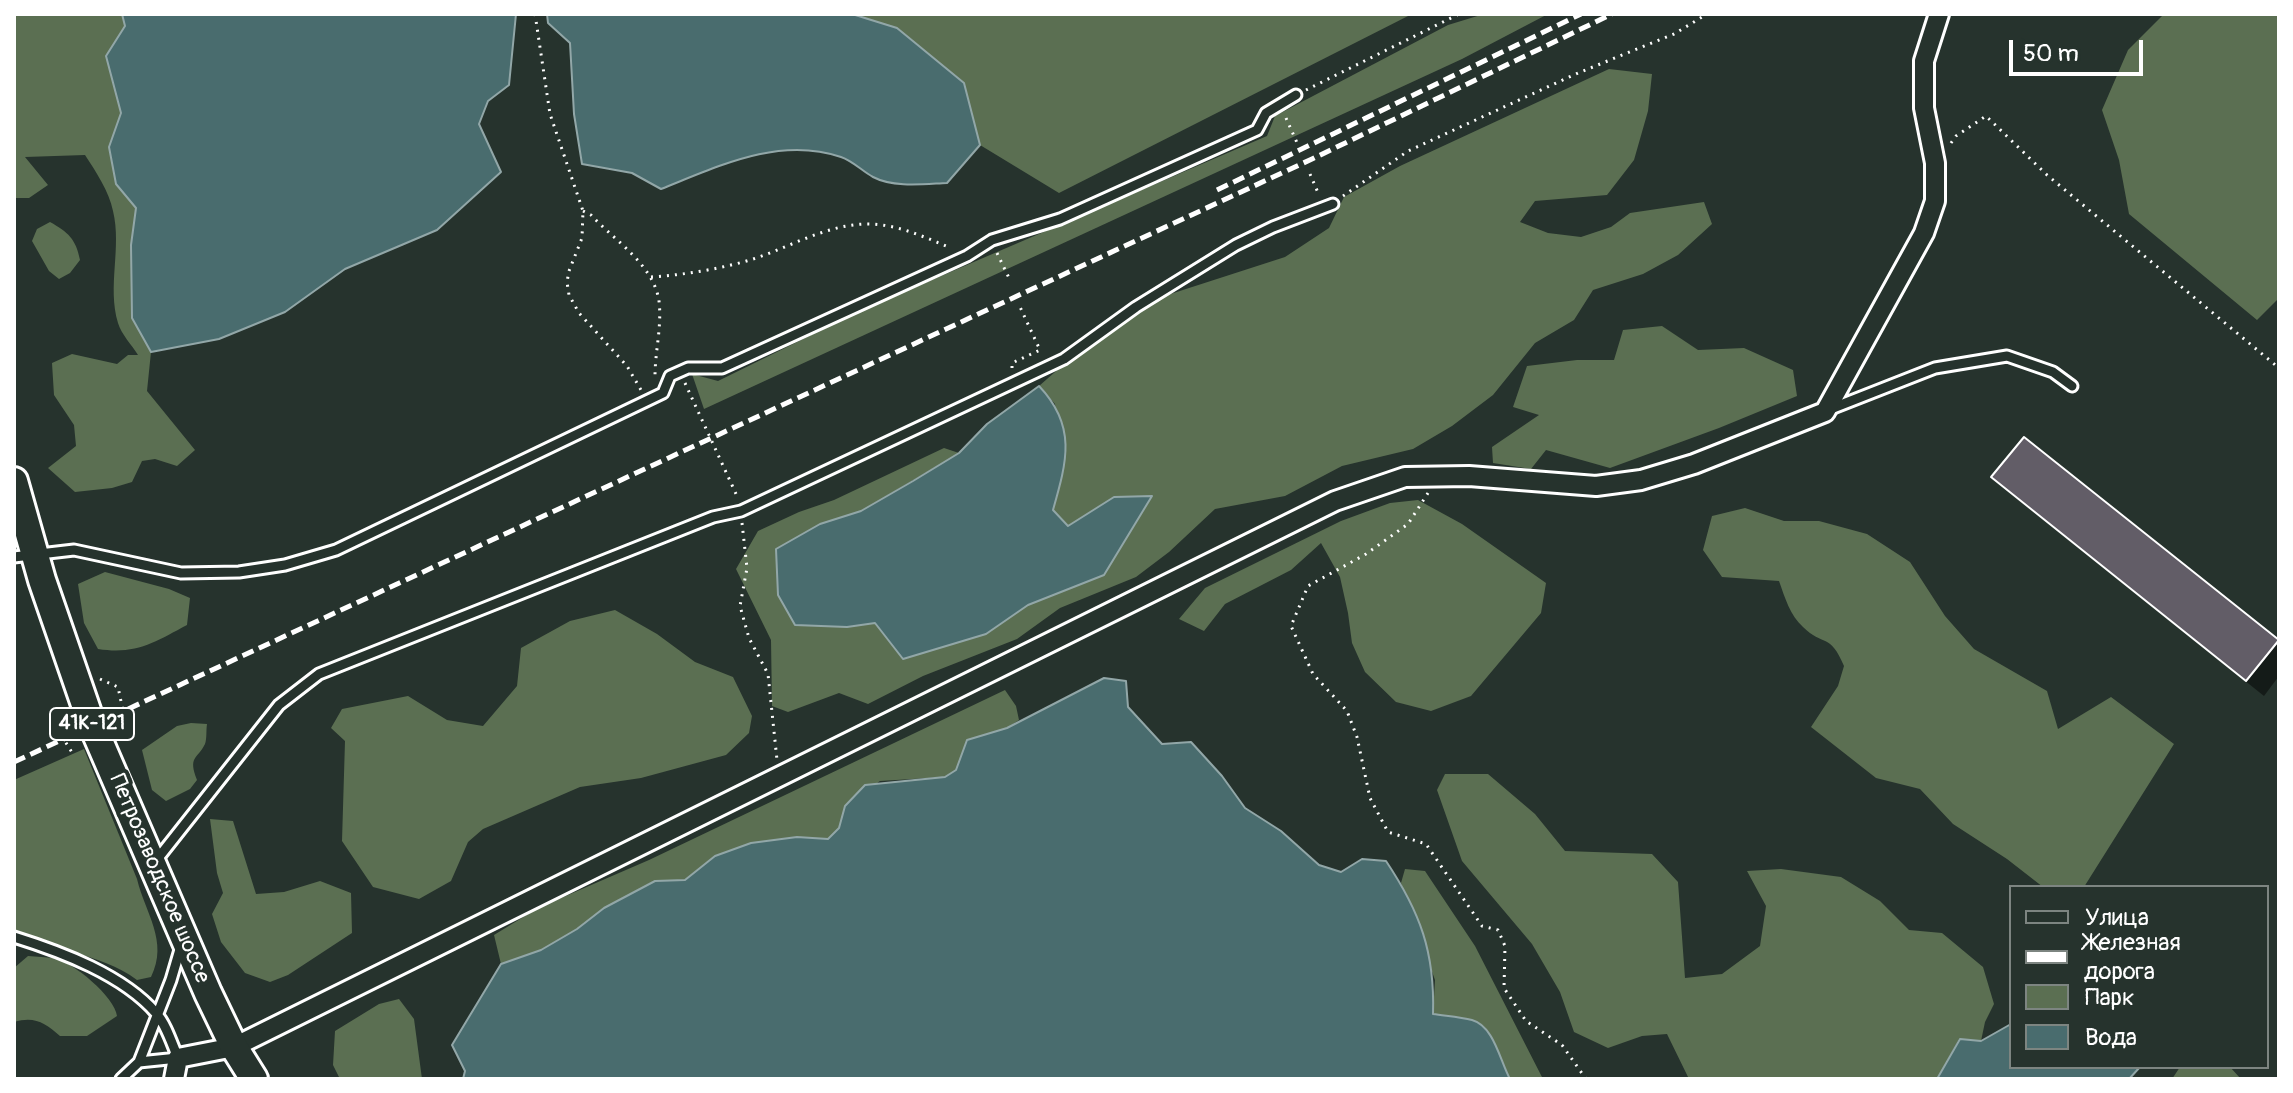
<!DOCTYPE html>
<html>
<head>
<meta charset="utf-8">
<style>
  body { margin:0 }
  #map { position:relative; width:2293px; height:1093px; overflow:hidden; background:#26332d; font-family:Pangolin,sans-serif }
  canvas { display:block }
  .frame { position:absolute; inset:0; border:16px solid #fff; pointer-events:none }
  .legend { position:absolute; left:2009px; top:885px; width:260px; height:184px; box-sizing:border-box; background:#26332d; border:2px solid #7d8581; margin:0; padding:10px 14px; list-style:none; font-size:24px; color:#fff }
  .legend li { display:flex; align-items:center; gap:16px; height:40px }
  .legend b { width:40px; border:2px solid #7d8581 }
  .scale { position:absolute; left:2009px; top:40px; width:134px; height:36px; box-sizing:border-box; border:4px solid #fff; border-top:0; padding-left:10px; font-size:24px; line-height:28px; white-space:nowrap; color:#fff; -webkit-text-stroke:6px #26332d; paint-order:stroke }
</style>
</head>
<body>
<div id="map">
<canvas width="2293" height="1093"></canvas>
<div class="frame"></div>
<ul class="legend">
<li><b style="height:10px;background:#26332d"></b>Улица</li>
<li><b style="height:10px;background:#fff"></b>Железная дорога</li>
<li><b style="height:22px;background:#5b6f52"></b>Парк</li>
<li><b style="height:22px;background:#496c6e"></b>Вода</li>
</ul>
<div class="scale">50 m</div>
</div>
<script>
const ctx = document.querySelector('canvas').getContext('2d');
ctx.lineJoin = 'round';
function paint(path, color) {
  ctx.fillStyle = color;
  ctx.fill(path, 'evenodd');
}
function trace(path, color, width, dash) {
  ctx.strokeStyle = color;
  ctx.lineWidth = width;
  ctx.lineCap = dash ? 'butt' : 'round';
  ctx.setLineDash(dash || []);
  ctx.stroke(path);
}
function write(font, color, halo, rows, align = 'center') {
  ctx.font = font + ' Pangolin,sans-serif';
  ctx.lineWidth = 8;
  ctx.setLineDash([]);
  ctx.textBaseline = 'middle';
  ctx.strokeStyle = halo;
  ctx.fillStyle = color;
  for (const [text, x, y, turn = 0] of rows) {
    ctx.save();
    ctx.translate(x, y);
    ctx.rotate((+turn || 0) * Math.PI / 180);
    ctx.textAlign = isNaN(turn) ? turn : align;
    if (halo) ctx.strokeText(text, 0, 0);
    ctx.fillText(text, 0, 0);
    ctx.restore();
  }
}
paint(new Path2D(`
  M14,14H122L125,26L106,56L121,113L109,147L116,184L136,208L131,245L132,318L151,352L147,391L195,450L177,466L155,459L142,461L132,482L112,488L75,492L48,468L76,446L74,425L54,395L52,363L72,354L117,364L128,355H138C132,345 121,334 118,323C107,286 122,248 113,211C109,191 96,172 85,155L25,157L48,185L29,198H14Z
  M852,14H1412L1059,193L980,145L964,83L897,28Z
  M1484,14H1548L1462,59L704,409L692,374L718,381L862,310L1267,136L1275,116L1448,25Z
  M2164,14H2279V298L2257,320L2129,214L2119,160L2102,110L2128,50Z
  M1609,69L1652,74L1648,111L1634,160L1607,195L1535,201L1520,222L1548,233L1581,237L1611,227L1630,213L1704,202L1712,224L1678,255L1643,274L1593,290L1574,320L1535,343L1493,395L1452,426L1413,449L1342,466L1285,496L1215,509L1169,552L1136,577L1060,608L1017,639L923,676L868,704L839,693L788,712L772,706L771,640L736,569L758,531L799,512L834,500L944,448L959,453L861,511L820,524L847,627L875,623L986,634L1028,605L1103,575L1079,521L1069,526L1052,510L1062,477L1055,404L1039,386L1095,337L1155,299L1285,257L1329,228L1344,197L1400,166Z
  M50,222C68,232 76,239 80,260L70,273L59,279L49,271L32,241L37,229Z
  M1662,326L1698,350L1744,348L1793,370L1797,396L1719,428L1610,468L1546,450L1531,469L1493,463L1492,447L1539,415L1513,407L1527,366L1577,360H1614L1623,330Z
  M1418,500L1462,524L1546,583L1541,613L1471,696L1431,711L1396,702L1365,672L1352,643L1348,613L1340,577L1321,543L1291,570L1225,604L1204,631L1179,619L1205,588L1341,521L1390,503Z
  M1745,508L1784,521H1819L1867,534L1910,562L1945,616L1974,649L2047,691L2058,729L2111,697L2174,744L2084,887H2043L2007,859L1953,824L1920,789L1876,778L1811,727L1838,686L1844,666C1830,632 1823,647 1803,627C1790,615 1785,598 1779,581L1722,577L1703,550L1712,516Z
  M105,572L169,589L190,598L187,625C155,642 136,655 98,649L84,623L78,584Z
  M615,610L657,634L695,662L733,677L752,716L749,733L726,755L641,778L580,787L483,829L468,842L451,881L419,899L373,887L342,841L345,741L331,728L342,709L408,696L447,720L483,726L517,686L521,648L570,621Z
  M1005,690L1016,706L1019,720L1007,728L968,740L956,771L945,777L880,781L845,806L839,828L828,839L797,837L715,856L685,880L654,881L604,908L577,929L541,950L501,964L494,935L538,908L649,860Z
  M191,723L207,724C206,730 207,739 205,744C197,760 188,756 197,780L190,789L166,801L152,790L142,750L177,726Z
  M84,749L137,879C145,913 169,941 151,977L137,980C117,965 98,960 74,952C54,945 36,937 14,933V780Z
  M1445,774H1488L1535,814L1565,851L1652,854L1678,882L1685,978L1722,974L1760,946L1766,906L1747,871L1781,869L1841,877L1880,901L1909,930L1942,933L1983,967L1994,1004L1985,1022L1981,1041L1959,1039L1937,1079H1689L1667,1034L1642,1036L1608,1048L1574,1032L1560,992L1532,944L1462,861L1437,790Z
  M210,819L233,821L256,894L284,892L320,881L351,893L352,933L288,975L270,982L245,973L221,942L212,914L223,893L217,873Z
  M1405,869L1425,871L1475,946L1543,1079H1510L1499,1059L1491,1035L1433,1014L1435,980L1401,883Z
  M28,956C37,957 46,957 54,958C73,962 115,997 117,1016L87,1036H60C45,1023 35,1016 14,1022V968Z
  M399,999L414,1019L422,1079H340L333,1065L335,1031L379,1004Z
  M2180,1067H2230L2241,1079H2172Z`), '#5b6f52');
const water = new Path2D(`
  M122,14H516L509,85L488,101L479,124L501,172L437,230L345,269L285,312L219,339L151,352L132,318L131,245L136,208L116,184L109,147L121,113L106,56L125,26Z
  M547,14H852L897,28L964,83L980,145L947,183C924,184 894,188 873,177C862,171 853,161 841,157C779,136 719,166 661,189L632,173L582,164L574,114L570,43L548,23Z
  M1039,386C1077,426 1067,461 1053,510L1068,526L1114,497L1152,496L1104,575L1028,605L986,634L903,659L875,623L847,627L795,625L778,595L776,549L820,524L861,511L913,481L959,453L987,424Z
  M1104,678L1126,681L1128,707L1162,744L1191,742L1222,776L1245,808L1281,831L1319,865L1341,872L1362,859L1386,861C1420,912 1435,952 1433,1014C1446,1016 1460,1017 1472,1020C1494,1026 1500,1061 1510,1079H463L465,1071L452,1045L501,964L541,950L577,929L604,908L655,881L685,880L715,856L751,843L797,837L828,839L839,828L845,806L865,785L945,777L956,770L967,740L1007,728Z
  M2011,1024V1067H2140L2129,1079H1937L1960,1039L1981,1041Z`);
paint(water, '#496c6e');
trace(water, '#92a7a8', 2);
paint(new Path2D(`
  M1994,477L2278,642L2279,676L2264,696L2010,493Z`), '#0007');
const building = new Path2D(`
  M2024,437L2279,640L2246,681L1991,477Z`);
paint(building, '#625d67');
trace(building, '#fff', 2);
const service = new Path2D(`
  M1828,410L1935,368L2007,356L2053,372L2072,386
  M14,557L74,550L181,573L239,572L285,565L336,550L663,393L670,376L688,368H722L967,256L992,240L1060,219L1257,130L1266,113L1296,95
  M155,862L279,705L319,674L713,517L741,511L1064,359L1136,307L1236,245L1273,227L1333,204
  M14,937C62,952 123,975 156,1013C166,1024 172,1044 178,1058L139,1062
  M121,1079L139,1062L171,980L181,946`);
const minor = new Path2D(`
  M174,1079L178,1058L234,1047L1335,501L1405,477L1469,476L1596,486L1641,480L1694,464L1825,412L1924,233L1935,201V163L1924,108V61L1939,14`);
const primary = new Path2D(`
  M14,481L42,580L91,722L208,993L234,1047L254,1079`);
trace(service, '#fff', 15);
trace(minor, '#fff', 24);
trace(primary, '#fff', 32);
trace(new Path2D(`
  M535,14L550,114L583,211L582,238L569,271L567,282L569,295L579,313L627,366L641,390
  M1306,90L1459,14
  M1286,118L1298,145
  M1951,143L1956,136L1986,116L2047,175L2279,368
  M1310,174L1319,195
  M1343,196L1408,151L1578,73L1674,34L1707,14
  M583,211L591,215C614,240 654,265 659,301C662,326 655,352 655,376
  M997,253L1009,278
  M651,277C682,275 713,270 743,262C784,251 824,224 868,224C897,224 924,237 951,248
  M1012,368V363L1040,350L1020,307
  M685,383L737,496L734,497
  M1428,493L1408,524L1366,554L1308,586L1291,626L1313,674L1347,711L1357,737L1370,798L1388,832L1426,844L1482,926L1498,930L1505,946L1504,988L1526,1021L1562,1045L1586,1079
  M742,523L747,568L740,606L749,638L768,674L777,760
  M100,679L118,687L123,711
  M59,720L63,738L73,754`), '#fff', 3, [2, 6]);
trace(service, '#26332d', 9);
trace(minor, '#26332d', 18);
trace(primary, '#26332d', 26);
trace(new Path2D(`
  M1217,190L1581,14
  M14,762L1312,159L1612,14`), '#fff', 5, [12, 6]);
for (const [x, y, w] of [
  [92,724,84]
]) {
  const box = new Path2D();
  box.roundRect(x - w / 2, y - 16, w, 32, 6);
  ctx.fillStyle = '#26332d';
  ctx.fill(box);
  trace(box, '#fff', 2);
}
write('bold 20px', '#fff', null, [
  ["41К-121",92,724]
]);
write('22px', '#fff', '#26332d', [
  ["Петрозаводское шоссе",159,879,67]
]);
</script>
</body>
</html>
